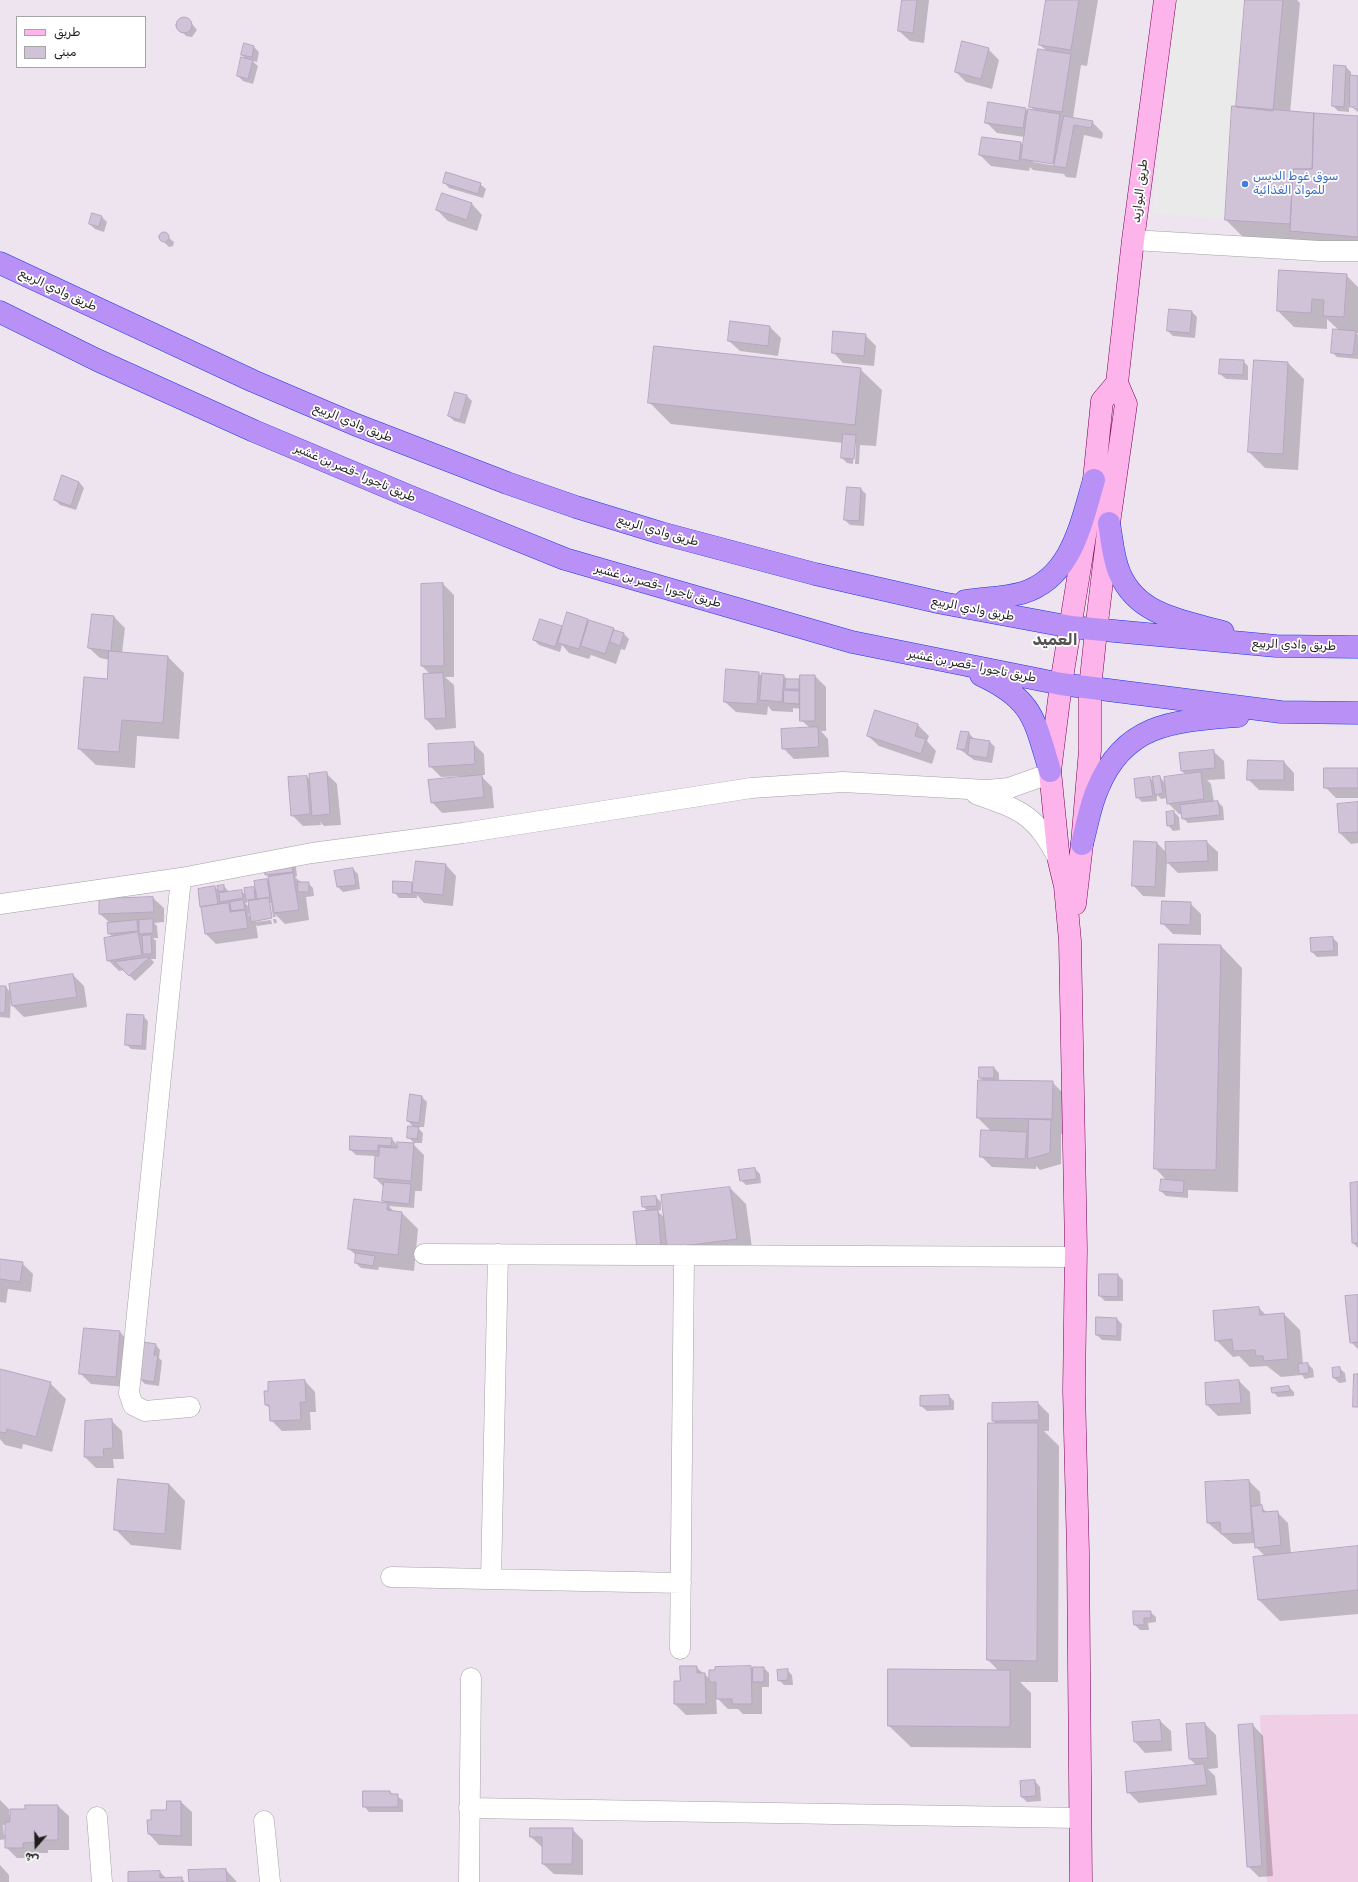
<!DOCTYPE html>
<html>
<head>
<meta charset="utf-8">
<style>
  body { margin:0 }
  #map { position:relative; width:1358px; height:1882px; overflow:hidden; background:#eee4f0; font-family:Rubik,"Noto Sans Arabic",sans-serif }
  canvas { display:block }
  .legend { position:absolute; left:16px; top:16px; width:130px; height:52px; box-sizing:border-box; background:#fff; border:1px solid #a5a5a5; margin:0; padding:5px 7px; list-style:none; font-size:12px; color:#1e1e1e }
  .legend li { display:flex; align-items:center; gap:8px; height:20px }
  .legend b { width:20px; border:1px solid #a5a5a5 }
  .north { position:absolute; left:16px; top:1826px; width:40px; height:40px; -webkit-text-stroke:3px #fff; paint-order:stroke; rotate:200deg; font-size:11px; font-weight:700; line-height:16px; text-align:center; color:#1e1e1e }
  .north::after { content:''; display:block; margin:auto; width:14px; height:18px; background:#1e1e1e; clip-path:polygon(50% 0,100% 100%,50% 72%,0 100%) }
</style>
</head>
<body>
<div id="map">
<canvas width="1358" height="1882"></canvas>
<ul class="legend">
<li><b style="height:5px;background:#fdb4eb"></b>طريق</li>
<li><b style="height:11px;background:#d0c3d7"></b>مبنى</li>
</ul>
<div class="north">ش</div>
</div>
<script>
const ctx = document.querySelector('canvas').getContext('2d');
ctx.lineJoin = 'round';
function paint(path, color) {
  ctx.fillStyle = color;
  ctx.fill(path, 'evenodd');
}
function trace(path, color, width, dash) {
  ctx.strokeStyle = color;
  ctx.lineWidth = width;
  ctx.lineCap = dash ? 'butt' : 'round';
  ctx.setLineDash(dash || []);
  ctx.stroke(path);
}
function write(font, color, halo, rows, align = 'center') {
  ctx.font = font + ' Rubik,"Noto Sans Arabic",sans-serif';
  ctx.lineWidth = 3.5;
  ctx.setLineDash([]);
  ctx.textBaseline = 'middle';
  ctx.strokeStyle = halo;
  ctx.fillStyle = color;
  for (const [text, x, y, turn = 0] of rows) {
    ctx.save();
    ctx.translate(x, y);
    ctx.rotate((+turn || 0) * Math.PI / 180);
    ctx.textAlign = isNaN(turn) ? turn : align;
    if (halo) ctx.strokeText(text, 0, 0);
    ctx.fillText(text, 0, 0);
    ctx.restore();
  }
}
paint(new Path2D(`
  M1358,1714V1882H1267L1260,1715Z`), '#f0cee6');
paint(new Path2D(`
  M1176,0H1245L1236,107H1232L1225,220L1152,213Z`), '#eaeaea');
paint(new Path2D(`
  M903,0H929L924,43L910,41L899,31Z
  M1047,0H1098L1087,66L1081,65L1073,118L1092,122L1103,133L1102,139L1084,135L1076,178L1066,177L1064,174L1033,170L1030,167L1029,171L991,166L980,155L982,138L1021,143L1024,146L1025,137L997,133L986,122L1025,109L1029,112L1035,111L1030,106L1047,51L1040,45ZM1033,160L1058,164L1057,166L1033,162Z
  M1246,0H1297L1300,3L1290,113L1358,117V257L1248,242L1226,220Z
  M184,18L188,19L197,30L192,37L186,36L177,26L178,22Z
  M254,47L259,52L257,62L252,61L258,66L253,84L243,81L238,76L247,60L242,55Z
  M988,49L999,60L992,89L966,82L956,72Z
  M1346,67L1351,72V76L1358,77V106H1354V108H1358V112L1349,105V112L1338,111L1333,106Z
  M444,182L480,184L486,189L483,198L449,188Z
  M442,194L472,204L482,215L477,231L448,221L437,210Z
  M93,214L102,217L107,222L104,232L95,229L90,224Z
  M164,234L174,242L173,246L169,247L162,240L161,235Z
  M1346,275L1358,287V333H1356L1358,335V359L1337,357L1332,352L1340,331L1327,319V329L1294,327L1278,311Z
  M1192,312L1197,317L1195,338L1173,336L1168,331Z
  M731,322L770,327L781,338L778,356L740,351L729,341Z
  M865,335L876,346L874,366L843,363L833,352Z
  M1243,361L1248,366V380L1226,379L1220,374Z
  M1255,361L1288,363L1304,379L1298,470L1265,468L1249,452Z
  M860,369L882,390L876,446L860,445L859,464H855L856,444H854L853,464L847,463L842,458L843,443L671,424L649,402Z
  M467,396L472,401L465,424L454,421L449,416Z
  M63,477L79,482L84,488L76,510L60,505L55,500Z
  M861,489L866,494L864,526L850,525L845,520Z
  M443,584L454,595V677H445L454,685L456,728L436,730L426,719L431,675L422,666Z
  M568,613L613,629L624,634L629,639L625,650L621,649L616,664L591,655L589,659L569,653L562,645L560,652L539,645L534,640L561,627L563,629Z
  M93,615L114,617L125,628L122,653L168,657L184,673L179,739L137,736L135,768L96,765L79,749L85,678L108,680L110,660L100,658L89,648Z
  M758,673L763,677L784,676L788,680H799L801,683L815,676L826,687V731H821L828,739L829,757L794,759L783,748L810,728L801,720V709L793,708V712L772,711L768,706L767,715L736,712L725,702Z
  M875,712L918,725L929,736L927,741L936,751L932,764L879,746L868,736Z
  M969,733L974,739L990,742L995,747L992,763L974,760L958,748Z
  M473,743L484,754L485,775H480L492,787L494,808L442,813L432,802L464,778V776L441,777L430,766Z
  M1213,751L1224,761L1225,779L1207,780L1211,784L1214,802H1218L1223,807L1224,820L1188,823L1183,818L1182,814H1179L1168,803L1167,798L1161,799L1157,795V801L1142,802L1137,797L1135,780L1150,778L1153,781L1160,777L1165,783L1186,775L1182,771Z
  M1284,762L1294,773V791L1259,790L1248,779Z
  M1358,769V798H1336L1325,787Z
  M326,773L337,784L341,825L324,826L320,822L321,825L303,826L292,815L307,777L311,780Z
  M1358,803V843L1351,844L1340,833Z
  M1174,812L1179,817L1180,830L1173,831L1168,825L1167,813Z
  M1207,842L1218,852V871L1178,873L1167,862L1165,897L1143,896L1133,885L1157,843L1167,853Z
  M291,862L296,867L297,876L295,877L302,883H308L313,888L314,896L306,897L309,920L285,924L275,914L276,917H273L271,903H269L255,922L271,920L272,924L274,923L273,919H276L277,923L257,926L256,924L258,938L216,944L206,934L201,907L215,887L219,891L224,886L229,892L241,891L247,896L253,888L256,891L267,880L270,883V878L266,874ZM247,899L249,902L252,919L248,914H249V907L245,903H247Z
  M446,865L456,876L453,906L424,903L417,895V898H399L394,892L411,883L414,885Z
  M353,869L358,874L360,889L343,892L338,887Z
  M153,898L164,908V922L154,923L157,926L158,938H153L156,941V959H151L154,962L152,965L135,981L124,970L119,971L108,960L113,938L109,933L110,923L100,914Z
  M1190,903L1201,914V935L1173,934L1162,923Z
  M1333,938L1338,943V956L1317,957L1312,952Z
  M1221,946L1242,968L1238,1192L1188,1190V1198L1166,1196L1161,1191L1162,1180L1167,1181L1155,1168Z
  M73,975L84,986L87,1007L24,1017L13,1006L11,996L10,1018L0,1017V987H6L11,993Z
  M143,1016L148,1021L146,1050L131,1049L126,1044Z
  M994,1068L999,1073V1081L1052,1082L1068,1098V1134H1061V1164L1040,1170L1036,1166V1169L992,1167L981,1156L992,1132L978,1118L984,1081L980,1078Z
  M422,1097L427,1102L424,1127H417L423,1133L422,1143H414L409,1138L414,1128L408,1121Z
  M392,1139L398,1146L413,1144L424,1155L422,1191H415L414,1208L389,1206L394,1212L402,1213L418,1229L414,1271L379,1267L378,1270L361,1268L356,1263L357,1256L349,1249L387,1204L384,1201L385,1188L375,1178L376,1156L356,1155L351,1150Z
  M755,1169L760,1174L761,1183L746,1185L741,1180Z
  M1358,1183V1248L1353,1243Z
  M730,1188L746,1204L753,1255L649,1259L648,1212L643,1206L656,1197L661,1202V1210L657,1211L665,1218Z
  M0,1260L22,1263L33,1274L31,1292L8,1289L6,1303L0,1302Z
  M1118,1275L1123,1280V1301H1105L1100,1296Z
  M1358,1296V1349L1351,1342Z
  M1259,1308L1266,1315L1284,1314L1300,1330L1303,1364H1308L1313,1369L1314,1377L1305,1379L1302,1375L1281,1377L1267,1366L1250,1367L1239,1356L1233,1357L1216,1340Z
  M1117,1319L1122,1324L1121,1341L1102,1340L1097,1335Z
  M120,1332L130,1343L126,1387L91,1384L80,1373Z
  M155,1344L160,1350L159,1358L162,1361L159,1386L145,1384L140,1379Z
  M1339,1368L1345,1373L1346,1382L1339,1383L1334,1378L1333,1369Z
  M0,1370L50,1383L66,1399L52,1452L23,1444L22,1449L5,1445L0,1439Z
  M305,1381L315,1392L316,1412H310L311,1430L282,1431L271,1420L270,1408L266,1405Z
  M1239,1381L1250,1392L1251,1414L1218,1416L1207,1405Z
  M1289,1387L1294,1392V1396L1278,1397L1273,1392Z
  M949,1396L954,1401V1410L927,1411L921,1406Z
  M1038,1403L1049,1414V1431H1044L1059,1446L1058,1682H1020L1031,1693V1748L911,1747L889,1726L999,1671L988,1660L997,1424L993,1421Z
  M111,1420L122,1431L124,1459H113L114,1468H96L85,1457Z
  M1249,1481L1260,1492L1261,1507L1268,1513L1277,1512L1288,1523L1291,1554L1358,1547V1614L1280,1621L1259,1600L1265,1556L1256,1547V1543L1233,1544L1208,1523Z
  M169,1484L185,1501L181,1550L131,1545L115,1529Z
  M1150,1612L1156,1617V1622L1148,1623L1149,1630H1140L1135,1625Z
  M696,1667L710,1679L751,1667L754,1670L764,1668L769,1673V1687H762V1714H743L738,1709H728L716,1697L717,1714L686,1715L675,1704V1682H681Z
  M787,1670L792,1675L793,1685H784L779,1680Z
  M1160,1721L1171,1731L1172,1751L1145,1753L1135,1742L1133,1722Z
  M1205,1724L1216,1735L1218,1768L1208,1769L1215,1776L1217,1795L1139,1803L1128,1792L1197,1766L1190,1759Z
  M1253,1725L1263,1736L1273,1876L1259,1877L1248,1866Z
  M1035,1781L1040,1787L1041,1801L1027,1802L1022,1797Z
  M390,1792L403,1800V1812H369L364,1806Z
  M0,1800L9,1809V1815L26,1810L58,1806L69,1816V1850H48V1853H33L34,1858H17L6,1847V1839L0,1840ZM3,1825H6V1835H4Z
  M181,1802L192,1812V1846L159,1845L149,1834L152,1821Z
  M531,1829H572L583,1840V1875L554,1874L543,1864V1848L531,1837Z
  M0,1865L9,1875V1882H0Z
  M226,1870L237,1882H190Z
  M160,1872L167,1879L181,1878L185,1882H129Z`), '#0003');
const building = new Path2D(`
  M902,0H917L913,33L898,31Z
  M1046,0H1079L1071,50L1039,45Z
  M1245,0H1283L1273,111L1236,107Z
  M176 25a8 8 0 1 1 16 0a8 8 0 1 1-16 0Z
  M962,41L989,48L981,79L955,72Z
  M244,43L254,46L252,57L241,55Z
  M1038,49L1071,54L1062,112L1029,107Z
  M241,57L253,60L248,79L237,76Z
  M1334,65L1346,66L1344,107L1332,106Z
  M1350,75L1358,76V107H1350Z
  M988,102L1026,108L1023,128L985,123Z
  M1232,106L1314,113L1312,169H1293L1290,224L1225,220Z
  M1028,109L1060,114L1053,164L1021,159Z
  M1314,113L1358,116V237L1290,231L1293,169H1312Z
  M1064,116L1093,121L1091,128L1074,125L1066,168L1054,166Z
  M982,137L1021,142L1019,161L979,155Z
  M446,172L481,183L478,194L443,183Z
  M442,193L472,203L467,220L436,210Z
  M92,213L102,216L99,227L89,224Z
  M159 237a5 5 0 1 1 10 0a5 5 0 1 1-10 0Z
  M1279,270L1347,274L1344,317L1323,316L1324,300L1312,299L1311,313L1277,311Z
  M1169,309L1192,311L1190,333L1167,331Z
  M730,321L770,326L768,346L728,341Z
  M1333,329L1356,331L1353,355L1331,353Z
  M833,331L866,334L864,356L832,353Z
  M654,346L861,368L855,425L648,403Z
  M1220,359L1244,360L1243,375L1219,374Z
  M1254,360L1288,362L1283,454L1248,452Z
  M455,392L467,395L460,420L448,416Z
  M843,434L856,435L854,459L841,458Z
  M62,475L79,482L71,506L54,500Z
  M847,487L861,488L859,521L844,520Z
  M443,583L444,666H421V584Z
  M567,612L588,619L579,649L558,643Z
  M92,614L114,616L111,651L88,648Z
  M540,619L562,626L555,647L533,640Z
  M589,620L614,628L605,654L581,646Z
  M614,630L624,633L620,646L610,642Z
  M109,651L168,656L163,723L122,720L119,752L78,749L84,677L107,679Z
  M726,669L759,672L757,704L724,702Z
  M443,673L446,718L425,719L423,674Z
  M762,673L784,675L782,702L760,700Z
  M800,675H815V721H800Z
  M786,679H799V689H785Z
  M784,690L799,691V704L784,703Z
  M875,710L918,724L915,736L926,739L921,754L867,736Z
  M818,727L819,747L782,749L781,729Z
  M961,731L969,732L965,750L957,749Z
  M970,738L990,741L987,758L968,755Z
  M474,742L475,764L429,767L428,744Z
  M1214,750L1215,768L1181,771L1179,753Z
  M1248,760L1284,761V780H1247Z
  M1324,768H1358V788H1324Z
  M327,772L330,814L312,816L309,774Z
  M1201,772L1204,799L1167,804L1164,777Z
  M482,775L484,797L431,803L428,780Z
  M307,776L310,814L291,816L288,777Z
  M1160,776L1163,793L1155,795L1152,777Z
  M1150,777L1153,796L1136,798L1134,779Z
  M1218,801L1220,815L1182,819L1180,805Z
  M1358,802V832L1339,833L1337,804Z
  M1174,811L1175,825L1167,826L1166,812Z
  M1134,841L1157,842L1155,887L1132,886Z
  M1207,841L1208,861L1166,863L1165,842Z
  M292,861L293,872L265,875L264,864Z
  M416,861L446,864L443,895L412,892Z
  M353,868L356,885L337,887L334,871Z
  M293,873L299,910L274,913L268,877Z
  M267,879L270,897L257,899L254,881Z
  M393,881L412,882V894L393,893Z
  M298,882H309V892H298Z
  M224,885V891H218L217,886Z
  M215,886L218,904L200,907L198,889Z
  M254,887L255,899L246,900L244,888Z
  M242,890L243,898L220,902L219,893Z
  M153,897L154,912L99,914V899Z
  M269,898L272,918L251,922L248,901Z
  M243,900L245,909L231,911L230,902Z
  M1162,901L1191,902L1190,925L1161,924Z
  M229,903L230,912L245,910L248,928L205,934L201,907Z
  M153,919V933L139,934V920Z
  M137,920L138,931L108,934L107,923Z
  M138,932L142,955L107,961L104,938Z
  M151,935L152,954H143L142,936Z
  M1333,937L1334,951L1311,952L1310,938Z
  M1159,944L1221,945L1216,1170L1154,1169Z
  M150,957L129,976L115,962Z
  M73,974L77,997L12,1006L9,984Z
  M0,986H6L5,1013H0Z
  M127,1014L144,1015L142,1046L125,1045Z
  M979,1067H994V1078H979Z
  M978,1080L1053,1081L1052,1119L977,1118Z
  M410,1094L422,1096L419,1123L407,1121Z
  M1029,1119L1051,1120L1050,1153L1028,1159Z
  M408,1126L419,1127L417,1139L407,1138Z
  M981,1130L1027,1132L1025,1159L980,1157Z
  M350,1136L392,1138L391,1146L378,1145V1151L350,1150Z
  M397,1142L414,1143L411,1181L374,1178L375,1156H379V1147L397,1148Z
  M755,1168L757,1179L740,1181L738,1170Z
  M1161,1179L1184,1181L1183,1193L1160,1191Z
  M384,1182L411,1184L409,1204L382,1201Z
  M1358,1182V1243H1352L1350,1183Z
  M730,1187L737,1239L667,1248L661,1195Z
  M656,1196L657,1206L642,1207L641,1197Z
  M354,1199L388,1203L387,1210L402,1212L398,1255L348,1249Z
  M658,1210L661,1247L637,1249L633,1212Z
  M356,1253L375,1256L373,1266L355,1263Z
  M0,1259L23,1262L20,1282L0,1279Z
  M1099,1274H1118V1297L1099,1296Z
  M1358,1295V1342L1350,1343L1345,1296Z
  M1259,1307L1260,1315L1284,1313L1288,1359L1264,1361L1263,1356H1256L1255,1350L1233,1351L1232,1339L1215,1341L1213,1311Z
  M1096,1317L1117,1318V1336L1096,1335Z
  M84,1328L120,1331L116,1377L79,1374Z
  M143,1342L156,1344L154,1355H158L154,1382L138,1379Z
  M1308,1363L1309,1373L1299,1374L1298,1364Z
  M1340,1367L1341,1377L1333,1378L1332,1368Z
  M0,1369L51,1382L36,1437L7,1429L6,1433L0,1432Z
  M1354,1374H1358V1407H1353Z
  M305,1380L306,1402H300L301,1420L270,1421L269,1405H265L264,1391H268V1382Z
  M1239,1380L1241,1403L1206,1405L1205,1383Z
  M1289,1386L1290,1391L1272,1393L1271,1388Z
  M949,1395L950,1406H920V1396Z
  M1038,1402L1039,1420L992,1421V1403Z
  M112,1419L113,1448L103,1449L104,1457H84L85,1421Z
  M988,1423H1038L1037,1661L987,1660Z
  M118,1479L169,1484L165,1534L114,1530Z
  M1249,1480L1252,1533L1221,1534L1220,1522L1207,1523L1205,1482Z
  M1262,1505L1263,1512L1278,1511L1281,1545L1255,1548L1251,1507Z
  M1358,1546V1590L1258,1600L1253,1557Z
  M1133,1611H1151V1618H1144V1625H1134Z
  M680,1666H697V1673H705L706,1704H674V1681H680Z
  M751,1666L752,1704H732V1699H716V1682H709V1670H715V1667Z
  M753,1667H764V1682H753Z
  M788,1669V1680L778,1681L777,1670Z
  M888,1669L1010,1670V1727L888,1726Z
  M1160,1720L1162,1741L1134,1742L1132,1722Z
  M1205,1723L1208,1758L1189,1759L1186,1724Z
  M1253,1724L1262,1866L1247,1867L1238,1725Z
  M1204,1764L1207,1785L1127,1793L1125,1772Z
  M1035,1780L1036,1796L1021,1797L1020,1781Z
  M363,1791H390V1794H398V1807H363Z
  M167,1801H181V1836L148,1834L147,1820H151V1810H166Z
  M25,1805H58V1840H38V1842L23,1843V1848H5V1822H10V1809H25Z
  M530,1828H573L572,1864H542V1837H530Z
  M226,1869L227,1882H189L188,1870Z
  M160,1871V1878L182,1877V1882H128V1872Z`);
paint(building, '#d0c3d7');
trace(building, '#b8a5c2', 1);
const minor = new Path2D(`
  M1133,240L1320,251H1358
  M976,794C1024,811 1035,815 1059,860
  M181,878L129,1393L133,1405L145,1411L190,1407
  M0,904L181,878L312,853L463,833L751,788L843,782L987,790L1009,788L1037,778L1050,776
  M424,1254L1076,1257
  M391,1577L681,1583
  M491,1579L498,1254
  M680,1649L684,1255
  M469,1808L1080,1818
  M97,1817L102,1882
  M264,1821L270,1882
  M469,1882L471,1678`);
const secondary = new Path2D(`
  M1117,383L1133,240L1165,0
  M1075,904L1082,844L1090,750V688L1096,631L1109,523L1126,404L1117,383
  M1081,1882L1078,1552L1074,1390L1076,1249L1070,941L1065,886L1059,861L1050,771L1061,684L1094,480L1102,401L1117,383`);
const trunk = new Path2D(`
  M0,263L253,381L354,424L507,483L576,507L661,533L815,574L942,603L1071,627L1276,646L1358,647
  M0,312L97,360L254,431L411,497L565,559L852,642L1061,684L1281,712L1358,713
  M1109,523C1112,540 1113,559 1120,574C1138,616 1184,621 1223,632
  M965,601C983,598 1004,598 1022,593C1072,578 1081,523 1094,480
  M981,675C1034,700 1034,719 1050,771
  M1082,844C1087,826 1090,805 1098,788C1125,722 1176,721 1238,716`);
trace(minor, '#a2a2a2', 21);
trace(secondary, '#7a0054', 23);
trace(trunk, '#1936e5', 23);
trace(minor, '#fff', 20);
trace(secondary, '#fdb4eb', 22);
trace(trunk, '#b890f6', 22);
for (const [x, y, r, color] of [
  [1245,184,4,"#3f7fe0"]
]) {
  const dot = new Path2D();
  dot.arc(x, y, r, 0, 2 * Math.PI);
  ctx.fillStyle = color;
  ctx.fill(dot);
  trace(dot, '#fff', 1.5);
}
write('12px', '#366cbe', '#fff', [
  ["سوق غوط الديس",1253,177],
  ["للمواد الغذائية",1253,191]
], 'left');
write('12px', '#1e1e1e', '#fff', [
  ["طريق البوازيد",1140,191,-83],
  ["طريق وادي الربيع",58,290,25],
  ["طريق وادي الربيع",353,423,22],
  ["طريق تاجورا -قصر بن غشير",355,473,23],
  ["طريق وادي الربيع",658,531,16],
  ["طريق تاجورا -قصر بن غشير",658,586,16],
  ["طريق وادي الربيع",973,609,11],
  ["طريق وادي الربيع",1294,645,2],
  ["طريق تاجورا -قصر بن غشير",972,666,11]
]);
write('bold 16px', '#515151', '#fff', [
  ["العميد",1055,640]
]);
</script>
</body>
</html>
